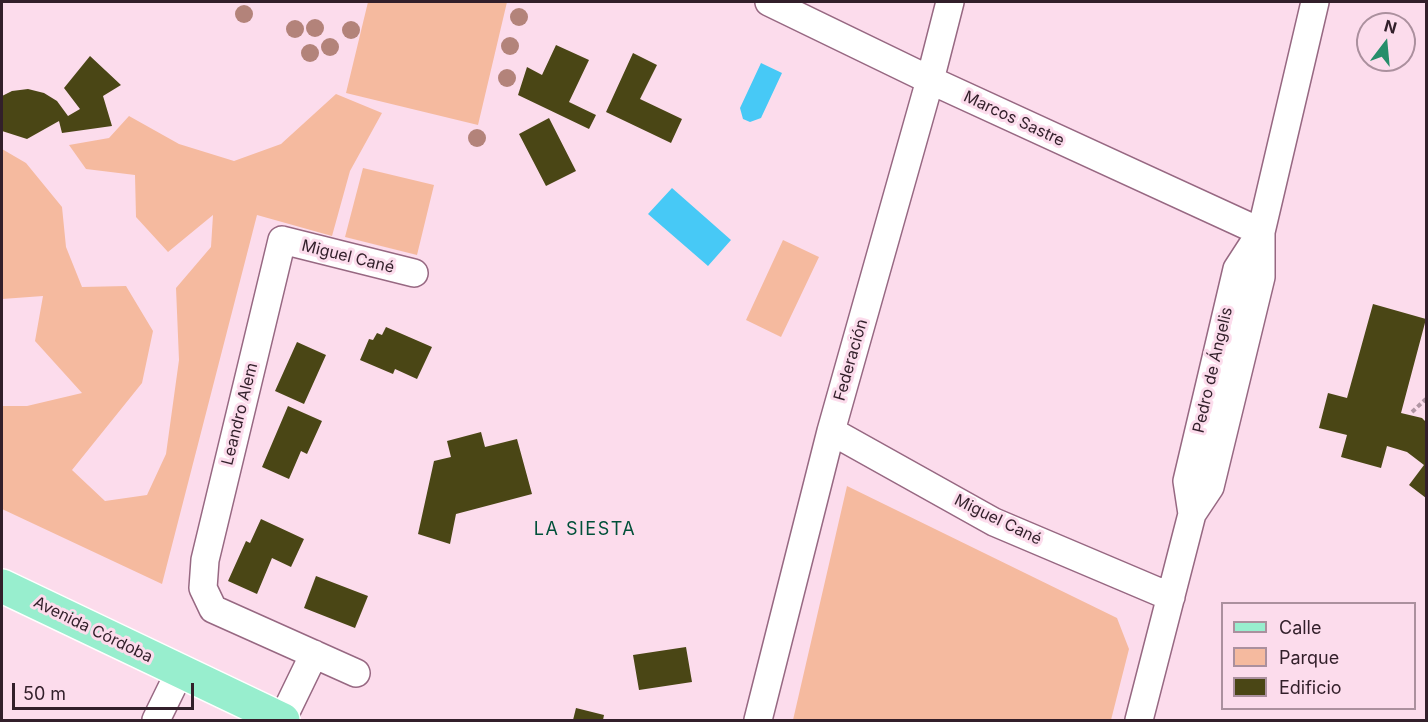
<!DOCTYPE html>
<html>
<head>
<meta charset="utf-8">
<style>
  body { margin:0 }
  #map { position:relative; width:1428px; height:722px; overflow:hidden; background:#fcdcec; font-family:Inter,sans-serif }
  canvas { display:block }
  .frame { position:absolute; inset:0; border:3px solid #321f2a; pointer-events:none }
  .legend { position:absolute; left:1221px; top:602px; width:195px; height:108px; box-sizing:border-box; background:#fcdcec; border:2px solid #ab909e; margin:0; padding:8px 10px; list-style:none; font-size:18px; color:#321f2a }
  .legend li { display:flex; align-items:center; gap:12px; height:30px }
  .legend b { width:30px; border:2px solid #ab909e }
  .north { position:absolute; left:1356px; top:12px; width:60px; height:60px; box-sizing:border-box; background:#fcdcec; border:2px solid #ab909e; border-radius:50%; rotate:16deg; font-size:16px; font-weight:700; line-height:24px; text-align:center; color:#321f2a }
  .north::after { content:''; display:block; margin:auto; width:21px; height:27px; background:#268e6a; clip-path:polygon(50% 0,100% 100%,50% 72%,0 100%) }
  .scale { position:absolute; left:12px; top:683px; width:182px; height:27px; box-sizing:border-box; border:3px solid #321f2a; border-top:0; padding-left:8px; font-size:18px; line-height:21px; white-space:nowrap; color:#321f2a; -webkit-text-stroke:4px #fcdcec; paint-order:stroke }
</style>
</head>
<body>
<div id="map">
<canvas width="1428" height="722"></canvas>
<div class="frame"></div>
<ul class="legend">
<li><b style="height:8px;background:#98eece"></b>Calle</li>
<li><b style="height:16px;background:#f5ba9f"></b>Parque</li>
<li><b style="height:16px;background:#4a4615"></b>Edificio</li>
</ul>
<div class="north">N</div>
<div class="scale">50 m</div>
</div>
<script>
const ctx = document.querySelector('canvas').getContext('2d');
ctx.lineJoin = 'round';
function paint(path, color) {
  ctx.fillStyle = color;
  ctx.fill(path, 'evenodd');
}
function trace(path, color, width, dash) {
  ctx.strokeStyle = color;
  ctx.lineWidth = width;
  ctx.lineCap = dash ? 'butt' : 'round';
  ctx.setLineDash(dash || []);
  ctx.stroke(path);
}
function write(font, color, halo, rows, align = 'center') {
  ctx.font = font + ' Inter,sans-serif';
  ctx.lineWidth = 6;
  ctx.setLineDash([]);
  ctx.textBaseline = 'middle';
  ctx.strokeStyle = halo;
  ctx.fillStyle = color;
  for (const [text, x, y, turn = 0] of rows) {
    ctx.save();
    ctx.translate(x, y);
    ctx.rotate((+turn || 0) * Math.PI / 180);
    ctx.textAlign = isNaN(turn) ? turn : align;
    if (halo) ctx.strokeText(text, 0, 0);
    ctx.fillText(text, 0, 0);
    ctx.restore();
  }
}
paint(new Path2D(`
  M368,2H507L478,125L346,93Z
  M336,94L382,113L350,171L332,236L257,215L162,584L2,509V406H27L82,393L35,341L43,296L2,299V149L26,163L62,207L66,247L82,287L126,286L153,331L142,383L72,470L105,501L147,495L166,454L179,360L176,288L211,247L213,215L168,252L136,217L135,175L86,169L69,145L109,138L129,116L179,144L234,161L281,144Z
  M363,168L434,185L417,255L345,237Z
  M783,240L819,257L781,337L746,320Z
  M847,486L1117,618L1129,649L1111,720H793Z`), '#f5ba9f');
paint(new Path2D(`
  M761,63L782,73L761,118L750,122L743,119L740,108Z
  M672,188L731,240L708,266L648,214Z`), '#47c9f6');
paint(new Path2D(`
  M556,45L589,60L569,102L596,115L589,129L518,95L527,67L542,75Z
  M633,53L657,65L640,99L682,119L671,143L606,112Z
  M90,56L121,85L103,96L112,126L62,133L59,121L27,139L2,131V96L12,91L28,89L44,93L57,101L68,116L80,109L64,88Z
  M549,118L576,171L546,186L519,134Z
  M1373,304L1426,319L1401,413L1422,418L1426,422V498L1409,485L1424,465L1407,452L1387,446L1381,468L1341,457L1347,435L1319,428L1328,393L1347,398Z
  M386,327L432,347L417,379L395,369L393,374L360,360L369,339L373,340L377,333L382,335Z
  M297,342L326,355L304,404L275,391Z
  M288,406L322,421L307,454L301,451L289,479L262,467Z
  M481,432L485,447L517,439L532,494L456,514L450,544L418,534L434,461L451,457L447,441Z
  M261,519L304,539L291,567L272,558L257,594L228,581L246,541L250,543Z
  M316,576L368,596L355,628L304,608Z
  M686,647L692,682L639,690L633,655Z
  M576,708L604,715L603,720H573Z`), '#4a4615');
const minor = new Path2D(`
  M769,2L930,80L1261,232
  M831,431L994,522L1171,597
  M1192,514L1187,481L1237,269L1261,232
  M356,673L213,609L203,588L205,560L282,240L414,273
  M156,720L180,671
  M282,720L314,654
  M758,720L831,431L930,80L950,2
  M1139,720L1192,514L1210,487L1261,277V232L1315,2`);
const primary = new Path2D(`
  M2,586L283,720`);
trace(minor, '#976882', 30);
trace(primary, '#fff', 36);
trace(new Path2D(`
  M1412,412L1426,399`), '#b095a3', 4, [4.5, 3]);
trace(minor, '#fff', 27);
trace(primary, '#98eece', 33);
ctx.fillStyle = '#b3837a';
for (const [x, y] of [
  [244,14],
  [519,17],
  [315,28],
  [295,29],
  [351,30],
  [510,46],
  [330,47],
  [310,53],
  [507,78],
  [477,138]
]) {
  ctx.beginPath();
  ctx.arc(x, y, 9, 0, 2 * Math.PI);
  ctx.fill();
}
write('16px', '#321f2a', '#fcdcec', [
  ["Marcos Sastre",1014,119,25],
  ["Miguel Cané",348,257,14],
  ["Federación",851,360,-74],
  ["Pedro de Ángelis",1213,370,-77],
  ["Leandro Alem",240,414,-76],
  ["Miguel Cané",998,520,26],
  ["Avenida Córdoba",93,630,26]
]);
ctx.letterSpacing = '1.5px';
write('18px', '#005039', '#fcdcec', [
  ["LA SIESTA",585,530]
]);
ctx.letterSpacing = '0px';
</script>
</body>
</html>
